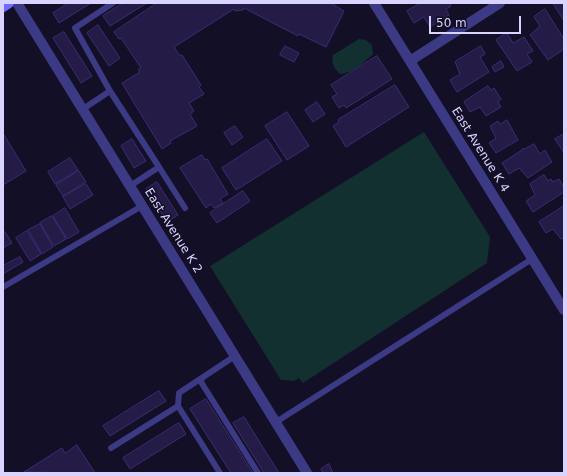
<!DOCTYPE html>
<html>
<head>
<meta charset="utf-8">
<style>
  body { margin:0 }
  #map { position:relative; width:567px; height:476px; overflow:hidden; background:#130f26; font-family:"DejaVu Sans",sans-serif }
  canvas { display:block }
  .frame { position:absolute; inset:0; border:4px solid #d9d4ff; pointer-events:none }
  .scale { position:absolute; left:429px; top:16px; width:92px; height:18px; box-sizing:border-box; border:2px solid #d9d4ff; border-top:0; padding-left:5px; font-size:12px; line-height:14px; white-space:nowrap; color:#d9d4ff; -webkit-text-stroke:3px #130f26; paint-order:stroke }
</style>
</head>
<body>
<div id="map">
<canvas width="567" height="476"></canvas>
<div class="frame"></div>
<div class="scale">50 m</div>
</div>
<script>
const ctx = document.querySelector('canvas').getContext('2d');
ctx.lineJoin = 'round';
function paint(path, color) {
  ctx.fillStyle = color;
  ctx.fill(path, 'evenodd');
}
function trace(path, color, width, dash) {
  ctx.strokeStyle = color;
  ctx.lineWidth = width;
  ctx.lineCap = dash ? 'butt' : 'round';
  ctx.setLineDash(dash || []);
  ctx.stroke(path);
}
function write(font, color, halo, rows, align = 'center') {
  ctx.font = font + ' "DejaVu Sans",sans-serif';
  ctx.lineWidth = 3;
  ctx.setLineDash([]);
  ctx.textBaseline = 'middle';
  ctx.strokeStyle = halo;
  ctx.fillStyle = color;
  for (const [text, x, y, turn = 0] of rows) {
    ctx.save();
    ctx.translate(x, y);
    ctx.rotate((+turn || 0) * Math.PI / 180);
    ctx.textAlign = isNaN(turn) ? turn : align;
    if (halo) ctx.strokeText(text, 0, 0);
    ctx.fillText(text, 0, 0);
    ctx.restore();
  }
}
paint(new Path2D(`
  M359,39L366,40L372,45L373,54C365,62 351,74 340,74C334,68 331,63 333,55Z
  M424,132L490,237L487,263L303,383L299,378L294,381L281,380L210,266Z`), '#12302f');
const building = new Path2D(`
  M69,3H91L59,23L53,13Z
  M123,3H147L110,26L103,16Z
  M157,3H331L344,11L326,47L303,36L299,34L298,36L244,8L243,10L235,11L234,9L174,47L180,56L182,55L201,85L199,87L204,94L189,103L194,111L190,114L197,126L170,141L171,143L162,149L122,83L140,72L138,70L141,68L121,38L119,39L114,32Z
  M421,3H449L451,6L446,9L449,15L430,27L424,17L414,23L407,11Z
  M553,3H564V21L555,7Z
  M545,9L564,39V49L548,60L530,35L540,26L534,17Z
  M98,25L120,58L109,66L87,33Z
  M64,32L92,76L81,83L53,38Z
  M507,33L513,43L524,37L533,51L527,54L532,62L517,71L496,40Z
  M285,46L299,53L294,62L280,55Z
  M481,46L485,54L480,57L489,72L457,92L450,80L460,74L455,62Z
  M377,56L392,79L346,108L344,105L339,108L332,97L337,94L331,85Z
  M501,61L504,67L495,72L492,67Z
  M395,85L409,107L346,147L333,126L339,122L338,120Z
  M488,86L491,90L494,88L501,99L498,102L501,107L486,116L480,107L470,112L464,102Z
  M317,102L325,114L313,122L305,110Z
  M287,112L309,146L287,160L265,126Z
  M507,120L518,140L496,153L489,143L496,138L490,126L498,121L500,124Z
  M235,126L243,137L232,145L224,133Z
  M3,133L26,171L3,185Z
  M564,134V153L555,139Z
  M132,139L146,161L134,168L121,146Z
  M267,139L282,161L236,190L222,168Z
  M534,144L540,154L545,150L552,162L528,178L519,168L509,174L502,163L522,150L523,148L524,149Z
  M202,155L205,160L207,159L228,194L220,199L223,203L214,208L211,204L206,208L180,168Z
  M70,158L78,170L55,184L48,172Z
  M79,171L86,182L63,196L56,185Z
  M544,175L548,181L551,179L553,182L559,179L564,187V192L533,212L526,201L535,195L530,184Z
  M157,182L178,215L167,222L146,189Z
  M86,184L93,195L70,209L63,197Z
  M243,191L250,201L217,223L210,213Z
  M564,206V238L561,239L553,229L546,233L539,222Z
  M65,208L79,232L67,239L53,216Z
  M52,216L66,239L54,246L40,223Z
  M40,224L53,247L42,254L28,230Z
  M27,231L41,254L30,261L16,238Z
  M5,232L12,243L3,248V233Z
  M20,257L23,262L3,274V266Z
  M159,391L166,401L110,436L103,426Z
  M206,399L253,473H231L190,409Z
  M244,417L279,473H264L233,423Z
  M179,423L186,434L130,469L123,458Z
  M77,445L95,473L24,472L62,448L65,453Z
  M329,464L333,473H323L321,469Z`);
paint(building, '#241b47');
trace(building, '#3b2d73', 1);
trace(new Path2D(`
  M110,91L75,28L113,3
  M83,109L110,91L159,167L130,186
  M159,167L185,208
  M3,287L142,206
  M202,378L201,382L258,473
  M276,422L532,259
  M111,448L178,406
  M220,473L178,406L179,393L235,356`), '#3d3a85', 6);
trace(new Path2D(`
  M17,3L307,473
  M374,3L564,310
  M410,61L500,3`), '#3d3a85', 10);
trace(new Path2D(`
  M3,7L9,3`), '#6f6bff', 10);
write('12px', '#d9d4ff', '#130f26', [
  ["East Avenue K 4",480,150,58],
  ["East Avenue K 2",173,231,58]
]);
</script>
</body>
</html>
